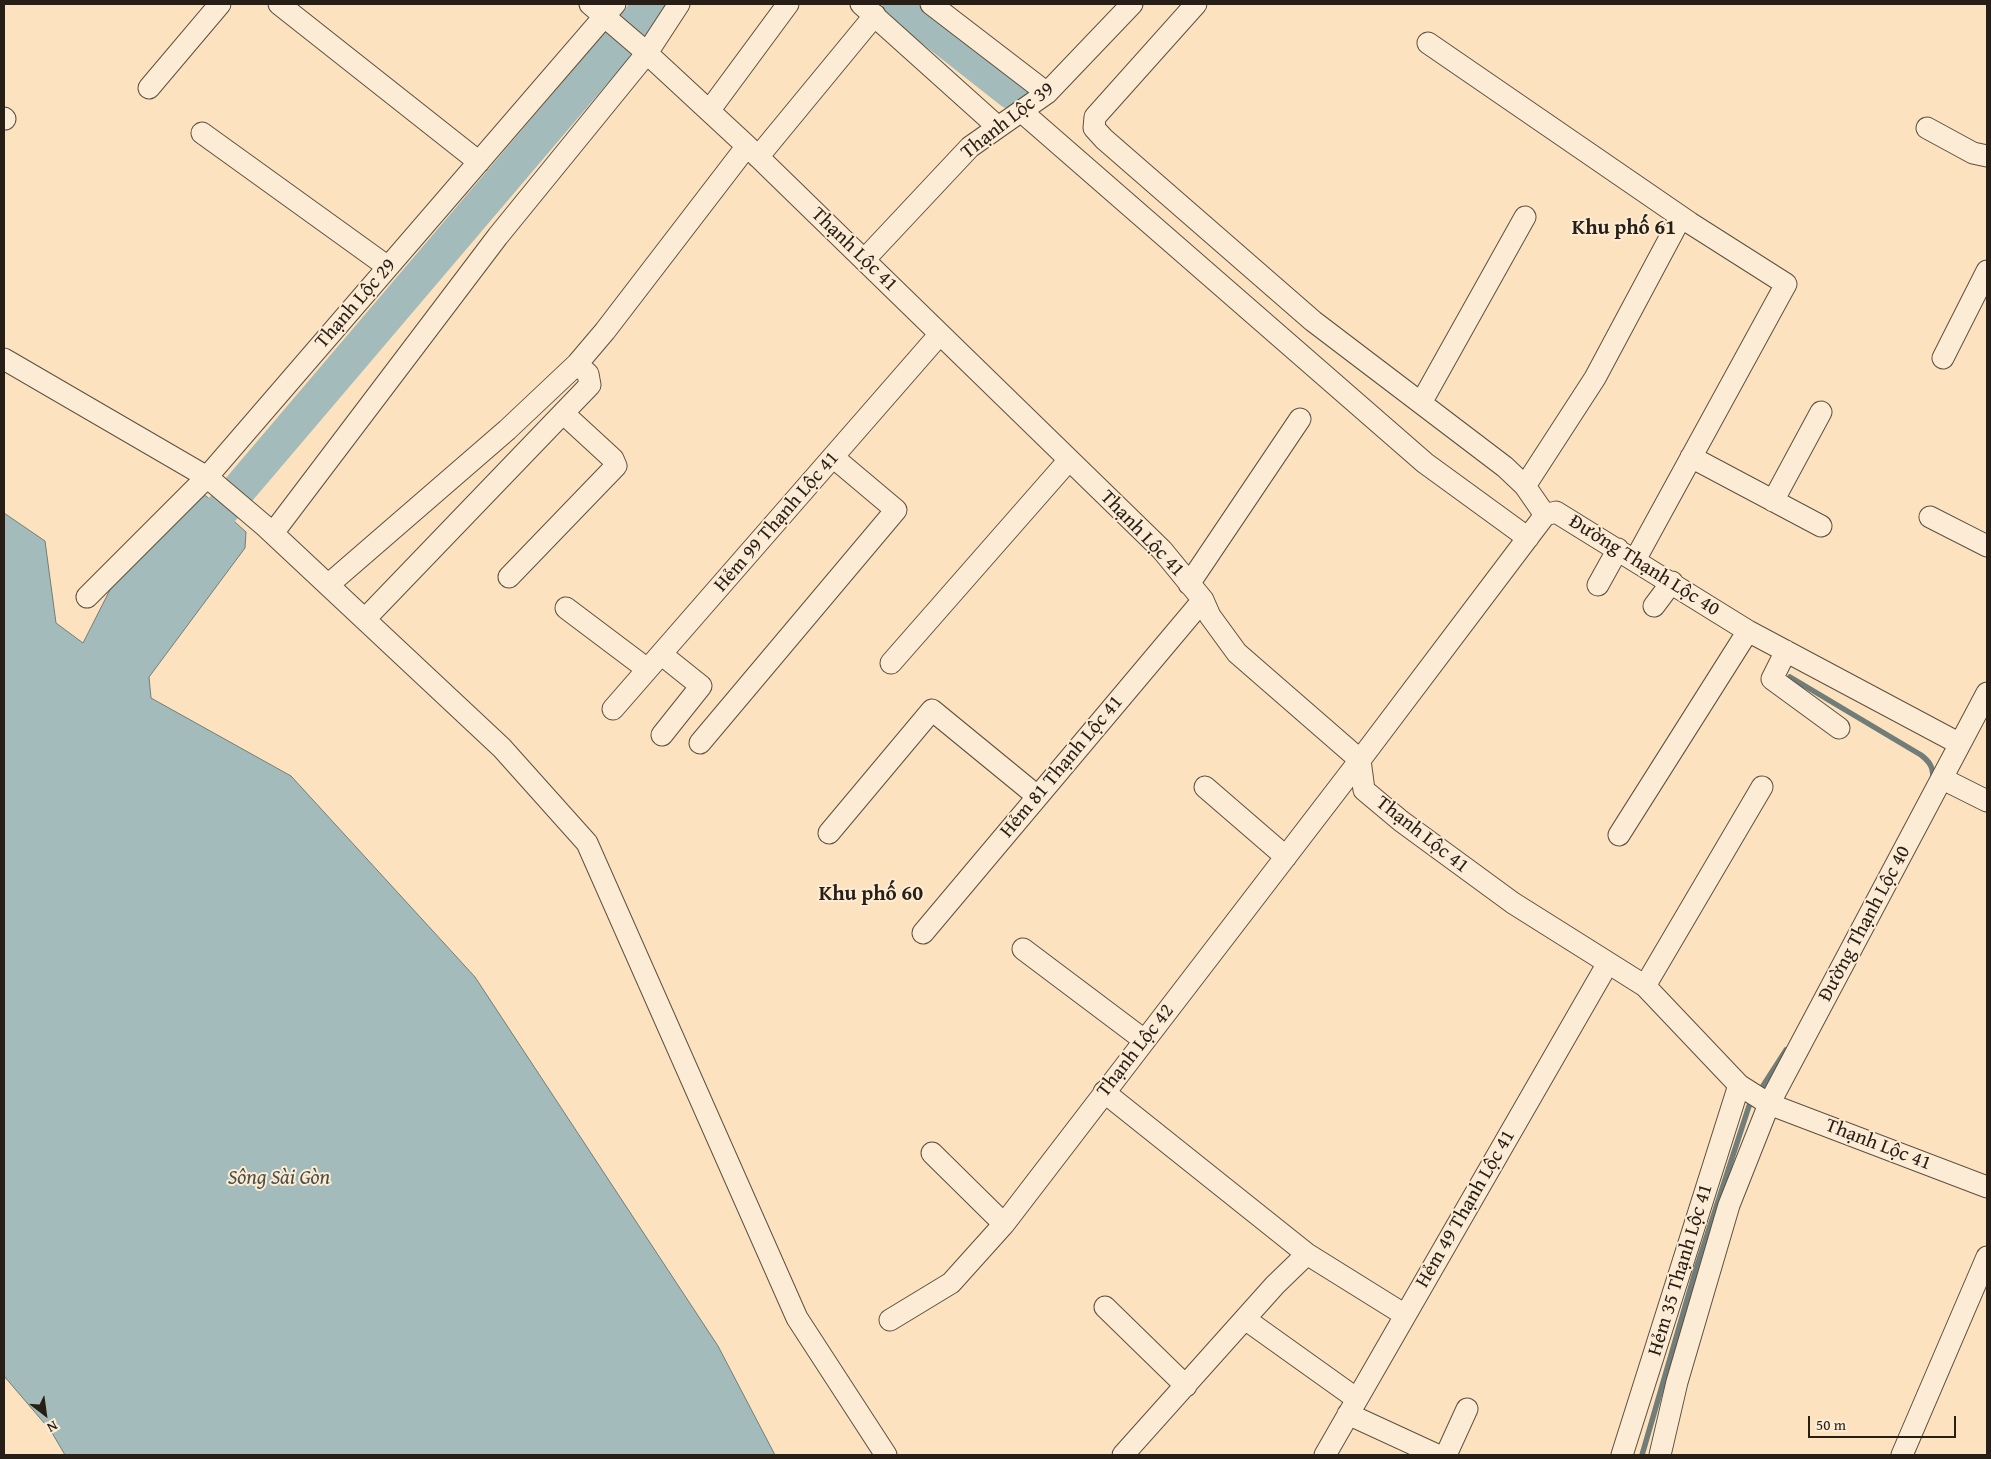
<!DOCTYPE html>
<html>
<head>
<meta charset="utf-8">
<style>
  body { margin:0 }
  #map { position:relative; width:1991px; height:1459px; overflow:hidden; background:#fce2bf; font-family:"Gentium Book Plus",serif }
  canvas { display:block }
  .frame { position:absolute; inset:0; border:5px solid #271f16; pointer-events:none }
  .north { position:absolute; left:20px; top:1389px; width:50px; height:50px; -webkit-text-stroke:4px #fdecd5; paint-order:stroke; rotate:150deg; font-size:14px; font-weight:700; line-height:20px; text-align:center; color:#271f16 }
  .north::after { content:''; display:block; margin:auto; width:18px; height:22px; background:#271f16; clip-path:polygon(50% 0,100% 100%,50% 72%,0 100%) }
  .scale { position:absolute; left:1808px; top:1416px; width:148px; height:22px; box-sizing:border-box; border:2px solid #271f16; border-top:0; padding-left:6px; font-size:15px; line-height:18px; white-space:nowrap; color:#271f16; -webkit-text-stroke:4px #fdecd5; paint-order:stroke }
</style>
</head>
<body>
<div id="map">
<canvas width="1991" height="1459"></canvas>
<div class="frame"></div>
<div class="north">N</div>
<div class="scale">50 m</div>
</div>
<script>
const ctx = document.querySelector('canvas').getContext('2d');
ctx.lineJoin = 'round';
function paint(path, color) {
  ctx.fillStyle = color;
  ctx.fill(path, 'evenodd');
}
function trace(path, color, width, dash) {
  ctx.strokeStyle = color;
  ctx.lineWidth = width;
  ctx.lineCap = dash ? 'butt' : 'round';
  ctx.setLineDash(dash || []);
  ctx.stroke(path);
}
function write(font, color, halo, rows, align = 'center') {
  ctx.font = font + ' "Gentium Book Plus",serif';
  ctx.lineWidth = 4;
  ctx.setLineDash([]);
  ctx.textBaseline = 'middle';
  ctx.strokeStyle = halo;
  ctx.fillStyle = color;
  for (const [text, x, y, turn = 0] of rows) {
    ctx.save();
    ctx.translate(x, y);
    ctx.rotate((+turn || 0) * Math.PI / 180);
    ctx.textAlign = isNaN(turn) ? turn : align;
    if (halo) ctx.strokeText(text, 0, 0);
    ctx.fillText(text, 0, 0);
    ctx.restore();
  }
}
const water = new Path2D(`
  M206,496L246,532L245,548L149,677L151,698L291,776L475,977L718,1346L775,1455H65L51,1431L4,1376V513L45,541L56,623L83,643L116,578L191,498Z`);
paint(water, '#a3bcbb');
trace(water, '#717d79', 1);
trace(new Path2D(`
  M1790,677L1921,755C1930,762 1933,767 1933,778
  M1759,1092L1786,1050
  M1642,1455L1696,1269L1749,1106L1754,1100`), '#717d79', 5.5);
trace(new Path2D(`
  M900,4L1012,92
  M191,546L652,4`), '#a3bcbb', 35);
const minor = new Path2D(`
  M279,4L479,162
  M590,4L639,46L747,146L1162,550L1203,600L1210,616L1237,653L1360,760L1364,790L1401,821L1513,903L1645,986L1739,1085L1769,1104L1987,1187
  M861,4L998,127
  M931,4L1047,93
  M1196,4L1095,117L1094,128L1104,139L1313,321L1505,467L1525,486L1545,515
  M1428,43L1690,223L1786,284L1635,560
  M149,88L220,4
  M709,111L788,4
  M1021,111L1425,463L1528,538
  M4,118L5,119
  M1927,128L1973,153L1987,156
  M202,133L388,267
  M758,157L875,15
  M864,260L970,147L1047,93L1132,4
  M1943,358L1987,271
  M4,359L207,477L266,527L502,748L587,843L797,1318L886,1455
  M1421,403L1525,217
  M1691,457L1821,526
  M1525,486L1595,378L1681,217
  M1773,501L1821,412
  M1930,517L1987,546
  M273,533L498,236L647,53L679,4
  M509,577L616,466L613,459L563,413
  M1189,584L1300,419
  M328,585L507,430L577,364L605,331L747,146
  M1598,585L1618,549
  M87,597L207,477L615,4
  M1654,606L1672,582
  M566,608L647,669
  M365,619L590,385L588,374L577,364
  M1786,651L1772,679L1839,728
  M661,654L701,686L662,735
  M891,663L1069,460
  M613,709L940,334
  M700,743L896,510L833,457
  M1943,779L1987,801
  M1205,787L1286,857
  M829,833L932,710L1037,796
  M1619,835L1748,631
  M923,933L1203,600
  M1023,949L1144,1040
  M1645,986L1762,787
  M1104,1092L1307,1254
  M932,1153L1004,1224
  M1105,1307L1186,1386
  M1245,1319L1357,1399
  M890,1320L951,1283L1004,1224L1360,760L1545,515L1556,512L1748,631L1960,744L1987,693
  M1348,1414L1437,1455
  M1123,1455L1275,1285L1307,1254L1405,1315
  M1325,1455L1608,963
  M1446,1455L1467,1409
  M1622,1455L1739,1085
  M1660,1455L1677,1382L1729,1205L1769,1104L1960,744
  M1902,1455L1987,1257`);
trace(minor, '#5c5040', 23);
trace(minor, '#fdecd5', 21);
write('20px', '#271f16', '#fdecd5', [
  ["Thạnh Lộc 39",1008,121,-38],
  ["Thạnh Lộc 41",854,250,44],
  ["Thạnh Lộc 29",356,304,-49],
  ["Hẻm 99 Thạnh Lộc 41",777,522,-49],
  ["Thạnh Lộc 41",1142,534,46],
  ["Đường Thạnh Lộc 40",1644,566,32],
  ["Hẻm 81 Thạnh Lộc 41",1062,767,-50],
  ["Thạnh Lộc 41",1422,835,38],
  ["Đường Thạnh Lộc 40",1865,924,-62],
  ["Thạnh Lộc 42",1136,1051,-52],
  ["Thạnh Lộc 41",1878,1145,21],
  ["Hẻm 49 Thạnh Lộc 41",1466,1209,-60],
  ["Hẻm 35 Thạnh Lộc 41",1681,1270,-73]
]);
write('bold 21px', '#271f16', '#fdecd5', [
  ["Khu phố 61",1624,229],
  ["Khu phố 60",871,895]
]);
write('italic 21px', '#4c4e48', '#fdecd5', [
  ["Sông Sài Gòn",279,1179]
]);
</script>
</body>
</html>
